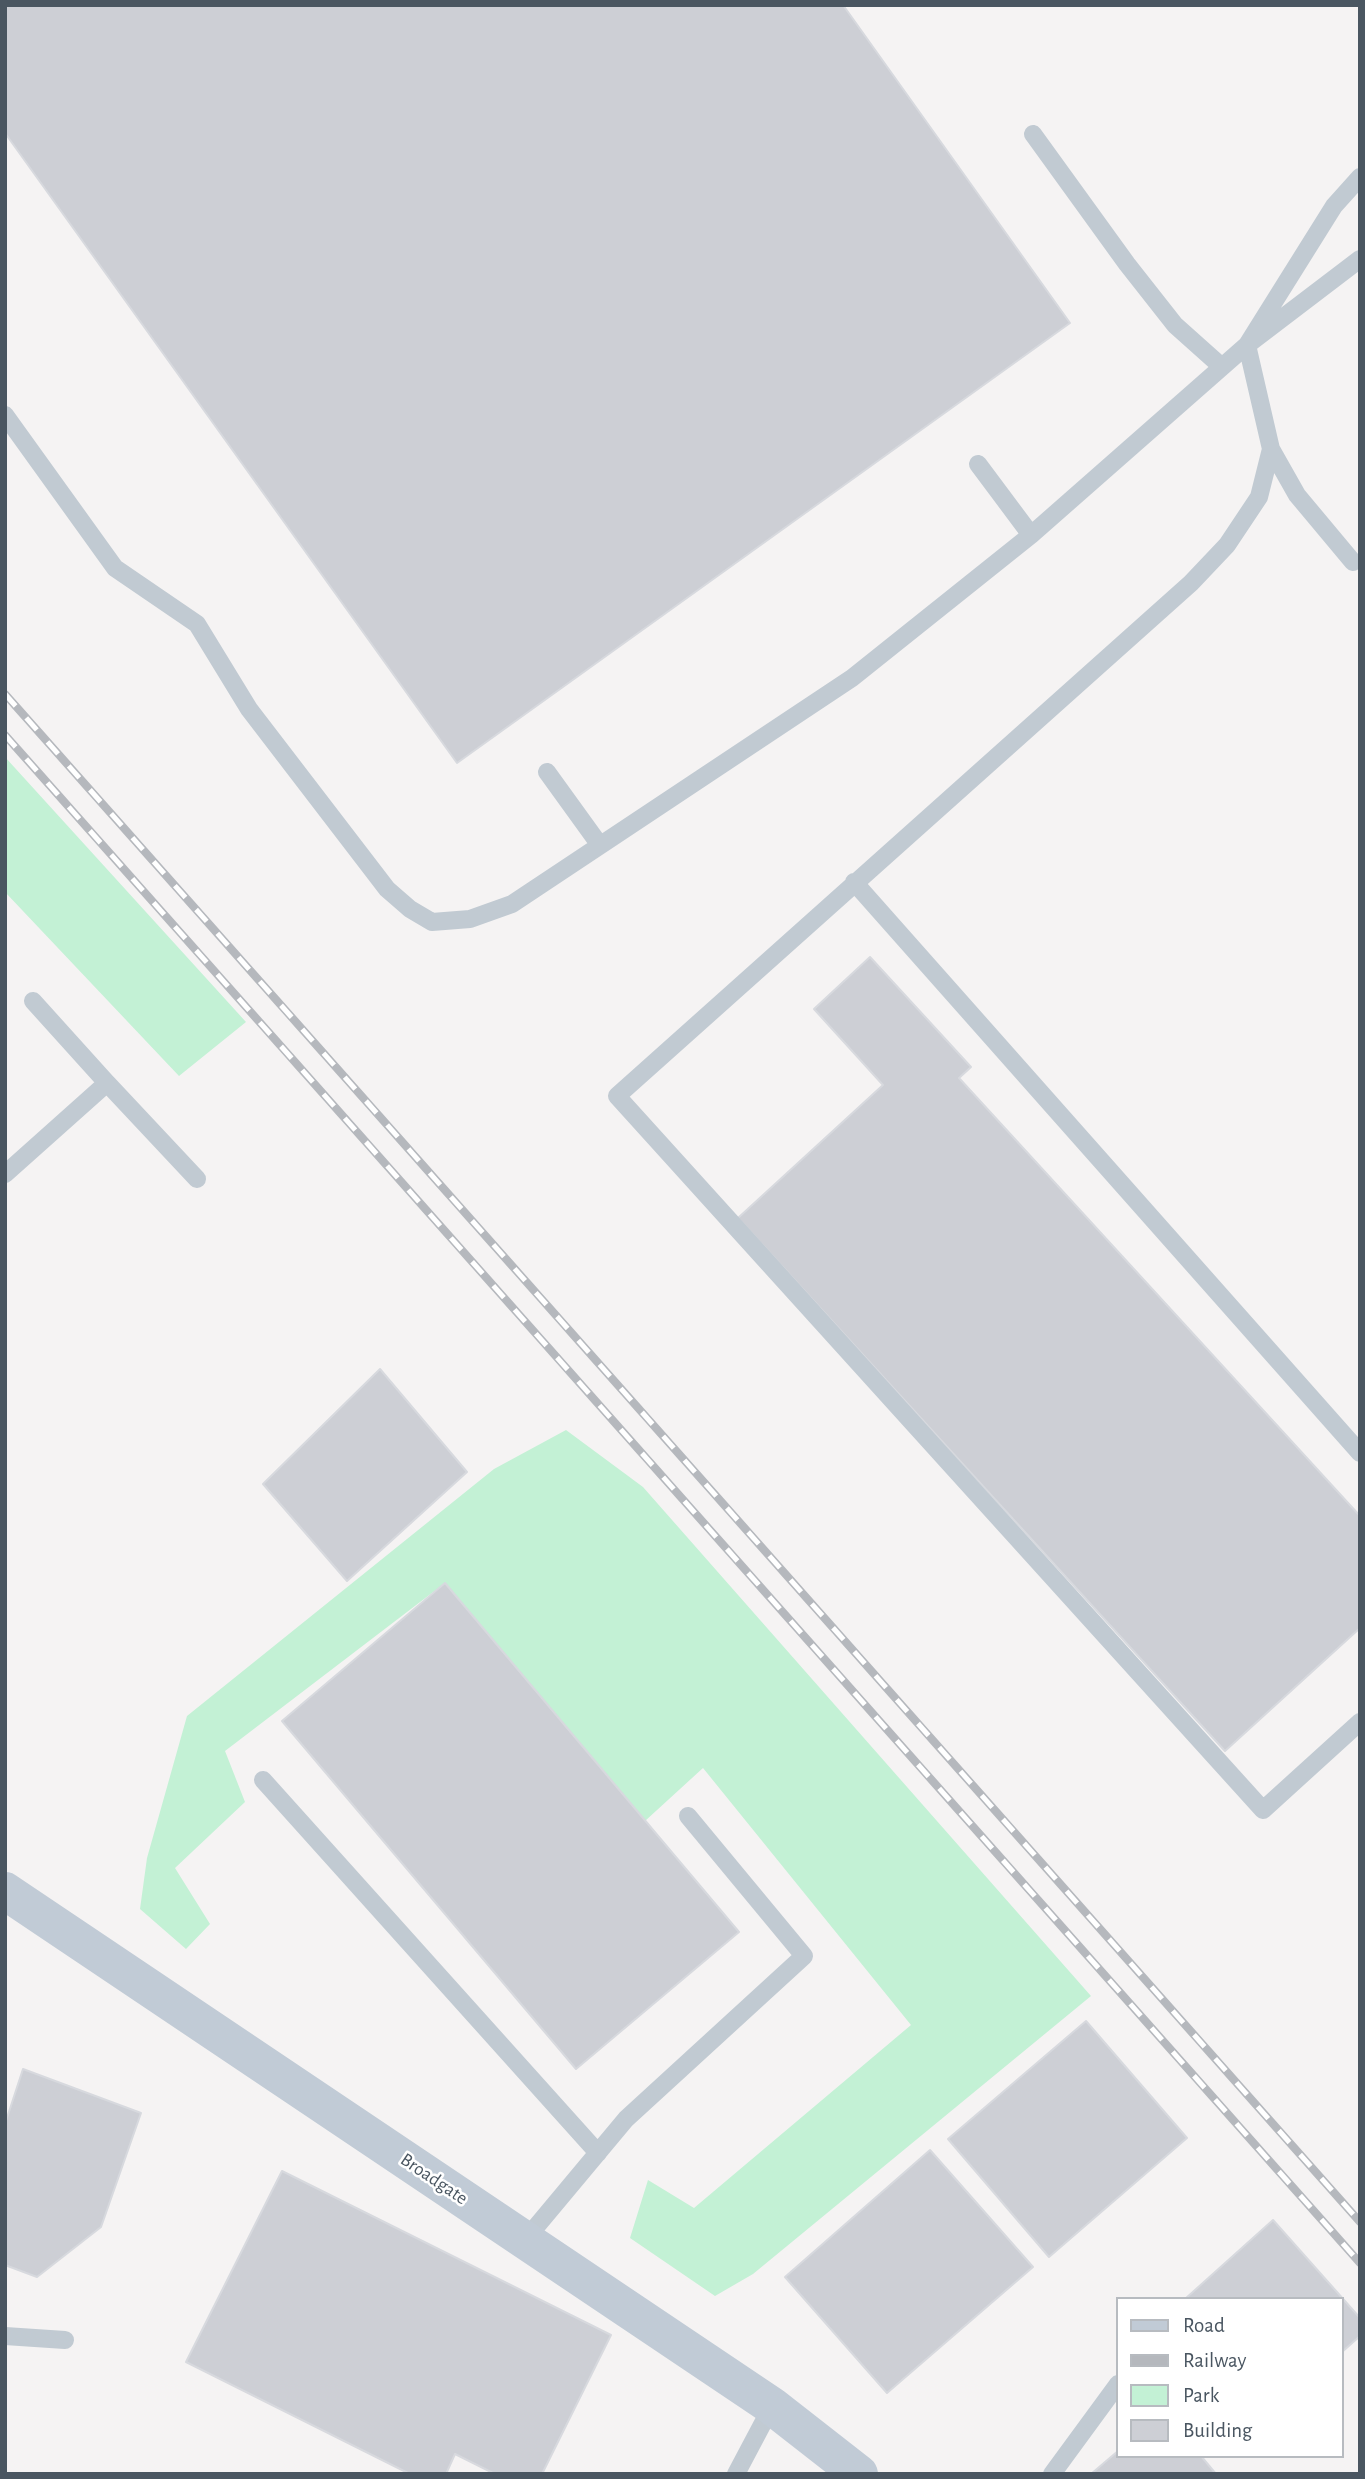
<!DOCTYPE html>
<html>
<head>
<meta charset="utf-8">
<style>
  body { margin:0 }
  #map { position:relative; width:1365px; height:2479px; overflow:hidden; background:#f5f3f3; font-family:"Alegreya Sans",sans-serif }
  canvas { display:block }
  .frame { position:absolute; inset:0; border:7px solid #4a5661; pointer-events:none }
  .legend { position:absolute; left:1116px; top:2297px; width:228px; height:161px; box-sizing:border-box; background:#fff; border:2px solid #b7bbc0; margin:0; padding:9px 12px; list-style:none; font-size:21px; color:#4a5661 }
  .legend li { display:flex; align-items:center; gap:14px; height:35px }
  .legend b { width:35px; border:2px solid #b7bbc0 }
</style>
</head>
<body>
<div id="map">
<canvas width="1365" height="2479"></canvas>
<div class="frame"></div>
<ul class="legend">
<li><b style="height:9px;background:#c1cbd6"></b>Road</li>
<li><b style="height:9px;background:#b5b8bd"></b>Railway</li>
<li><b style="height:19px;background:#c3f1d5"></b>Park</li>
<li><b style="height:19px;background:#cdcfd5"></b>Building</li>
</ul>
</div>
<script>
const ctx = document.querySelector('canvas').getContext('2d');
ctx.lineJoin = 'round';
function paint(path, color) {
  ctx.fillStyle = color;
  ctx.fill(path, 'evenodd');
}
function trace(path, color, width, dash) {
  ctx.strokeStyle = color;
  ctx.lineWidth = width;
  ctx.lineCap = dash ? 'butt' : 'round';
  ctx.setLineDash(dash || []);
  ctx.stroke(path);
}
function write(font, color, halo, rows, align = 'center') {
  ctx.font = font + ' "Alegreya Sans",sans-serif';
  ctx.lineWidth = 5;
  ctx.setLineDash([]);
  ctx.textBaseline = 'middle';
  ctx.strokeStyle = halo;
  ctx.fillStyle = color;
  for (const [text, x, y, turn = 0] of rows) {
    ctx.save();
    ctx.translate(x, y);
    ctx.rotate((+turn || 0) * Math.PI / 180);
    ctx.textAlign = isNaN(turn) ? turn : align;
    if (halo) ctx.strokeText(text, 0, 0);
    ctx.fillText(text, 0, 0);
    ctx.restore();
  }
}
paint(new Path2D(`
  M5,757L246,1022L179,1076L5,892Z
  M566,1430L643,1487L1091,1996L753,2274L715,2296L630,2238L648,2180L694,2208L911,2025L703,1768L645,1821L445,1583L225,1751L245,1802L175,1868L210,1924L186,1949L140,1909L147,1858L187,1716L494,1469Z`), '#c3f1d5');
const building = new Path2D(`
  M5,5H843L1070,323L457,763L5,133Z
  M870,957L971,1067L959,1078L1360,1516V1628L1225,1751L738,1218L883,1085L814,1009Z
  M380,1369L467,1472L347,1581L263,1484Z
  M445,1583L739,1932L576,2069L282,1721Z
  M1086,2021L1187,2138L1049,2257L948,2139Z
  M23,2069L141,2113L101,2227L37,2277L5,2265V2124Z
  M930,2150L1033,2267L887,2393L785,2277Z
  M282,2171L611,2335L542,2474H495L455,2454L446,2474H410L186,2362Z
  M1273,2220L1360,2318V2336L1342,2352V2299H1185Z
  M1118,2451V2456H1201L1216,2474H1091Z`);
paint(building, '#cdcfd5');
trace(building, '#d7d9de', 2);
trace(new Path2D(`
  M1033,134L1127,264L1175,325L1222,367
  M1360,177L1334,206L1247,345L1271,449L1259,497L1227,545L1191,583L617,1096L1263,1810L1360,1722
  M5,415L115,568L197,624L249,709L387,889L410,909L432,922L470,919L512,904L852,678L1031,535L1247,345L1360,259
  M1271,449L1297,495L1353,562
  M978,464L1031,535
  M547,772L599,844
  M854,882L1360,1453
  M33,1001L107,1083
  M5,1174L107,1083L197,1179
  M263,1780L598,2153
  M525,2240L626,2119L804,1956L688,1816
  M5,2336L65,2340
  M736,2474L772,2406
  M1052,2474L1118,2384`), '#c1cad2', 18);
trace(new Path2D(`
  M5,1891L772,2406L859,2474`), '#c1cbd6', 38);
const rail = new Path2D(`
  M5,694L1360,2222
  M5,735L1360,2263`);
trace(rail, '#b5b8bd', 8);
trace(rail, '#fff', 5, [16]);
write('19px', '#4a5661', '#fff', [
  ["Broadgate",434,2179,34]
]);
</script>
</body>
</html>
